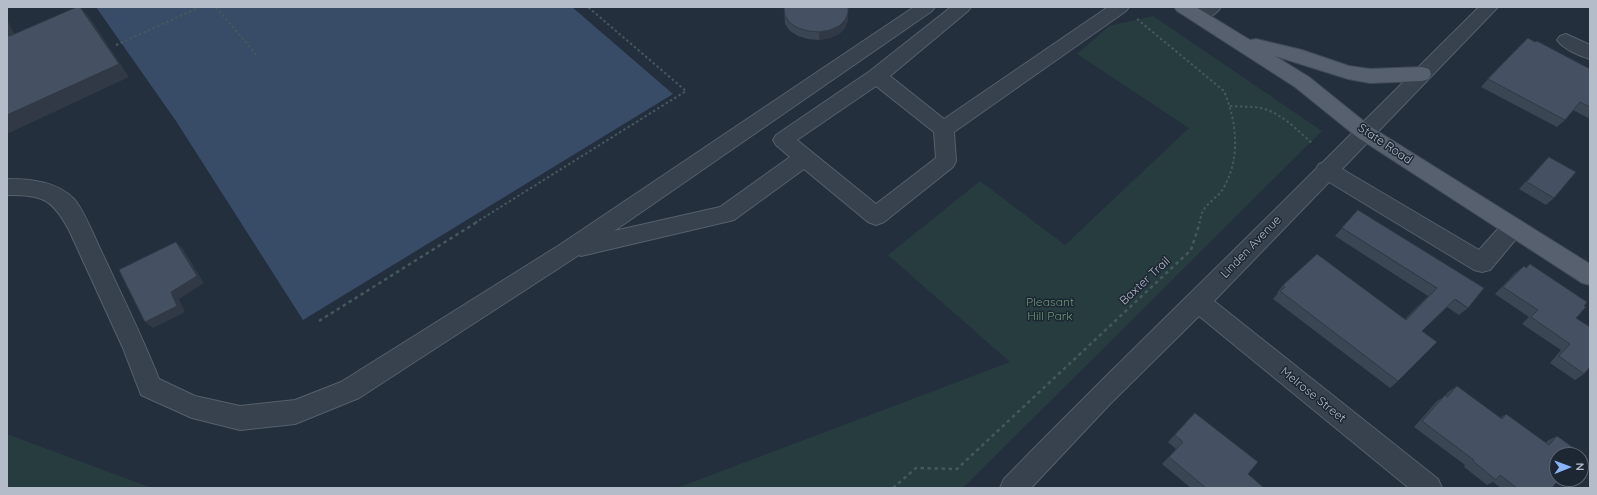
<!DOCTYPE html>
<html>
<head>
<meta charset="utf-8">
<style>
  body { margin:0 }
  #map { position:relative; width:1597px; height:495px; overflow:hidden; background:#242f3e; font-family:Quicksand,sans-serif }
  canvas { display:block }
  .frame { position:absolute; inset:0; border:8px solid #b4bcc9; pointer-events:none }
  .north { position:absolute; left:1549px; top:447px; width:40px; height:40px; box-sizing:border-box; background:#1d2633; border:1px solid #59626f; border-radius:50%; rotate:89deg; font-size:11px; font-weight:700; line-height:16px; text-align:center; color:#b4bcc9 }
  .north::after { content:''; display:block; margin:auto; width:14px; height:18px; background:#8ab4f8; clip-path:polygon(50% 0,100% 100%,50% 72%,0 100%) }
</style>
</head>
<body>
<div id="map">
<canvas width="1597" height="495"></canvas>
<div class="frame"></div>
<div class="north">N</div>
</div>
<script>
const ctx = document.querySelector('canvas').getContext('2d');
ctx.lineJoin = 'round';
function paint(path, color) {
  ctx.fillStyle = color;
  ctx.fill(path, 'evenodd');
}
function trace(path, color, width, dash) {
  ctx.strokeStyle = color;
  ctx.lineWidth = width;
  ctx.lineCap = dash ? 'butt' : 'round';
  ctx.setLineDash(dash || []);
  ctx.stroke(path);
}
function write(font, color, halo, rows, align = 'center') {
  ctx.font = font + ' Quicksand,sans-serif';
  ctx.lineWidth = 3;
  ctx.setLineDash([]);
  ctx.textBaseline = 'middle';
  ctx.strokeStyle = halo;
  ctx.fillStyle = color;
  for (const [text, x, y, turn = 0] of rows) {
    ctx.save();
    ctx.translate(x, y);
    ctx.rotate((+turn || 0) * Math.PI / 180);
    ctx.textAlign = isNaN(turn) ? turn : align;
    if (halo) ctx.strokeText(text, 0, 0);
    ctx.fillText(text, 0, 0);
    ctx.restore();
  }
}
paint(new Path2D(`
  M1153,16L1322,131L963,488H677L1010,362L888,255L980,181L1065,245L1189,128L1077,54L1109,26Z
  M7,434L152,488H7Z`), '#263c3f');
paint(new Path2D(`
  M96,7H572L673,94L303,320L176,121Z`), '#394c67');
const minor = new Path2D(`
  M914,7H935L932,11L614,231L720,207L790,157L776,145L773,140L776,135L870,71L951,7H971L968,11L890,76L944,119L1108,7H1129L1126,11L954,132L956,161L953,167L884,222L876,225L868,222L804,169L734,220L581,256L579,255L359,398L295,424L240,430L192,418L141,395L123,348L69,230C52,198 42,195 7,195V179C30,179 58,181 75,200C86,214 96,241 104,257C123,298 143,338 159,379L195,396L240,406L295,400L341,382L561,244ZM876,86L934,132L936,158L876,204L797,140Z
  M1199,7H1221C1215,16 1202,23 1192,20L1189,16L1192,12Z
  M1479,7H1498L1342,169L1479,250L1505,221L1513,218L1521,221L1524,227L1521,233L1490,270L1482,272L1474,270L1329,182L1214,301L1438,479L1442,488H1409L1199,316L1110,404L1031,488H1000L1004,479C1106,374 1212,273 1316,169L1319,164L1322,163Z
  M1566,34L1590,45V59C1580,56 1563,49 1557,40L1560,36Z`);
const major = new Path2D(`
  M1174,7H1196L1250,40L1256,39L1302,50L1349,66L1370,69L1422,67L1429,69L1431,74L1429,79L1422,81L1370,83L1348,79L1275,56L1309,77L1371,127L1590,264V285L1582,283L1357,137L1295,87L1177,11Z`);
trace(minor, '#565f6c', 2);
trace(major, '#414a57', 2);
trace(new Path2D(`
  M216,7L258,57
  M1137,19L1224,91C1237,123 1241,158 1223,189C1218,197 1207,203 1203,211C1201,215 1200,220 1199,223
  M116,45L200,7
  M1230,106C1240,107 1251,106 1261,108C1282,113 1298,131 1313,144
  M475,223L686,91L588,7`), '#44595c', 2, [2.5, 2.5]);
trace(new Path2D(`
  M319,321L477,222
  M893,488L916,468L957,469L1191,250L1200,222`), '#44595c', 2.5, [3.5, 3.5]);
paint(minor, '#38414e');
paint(major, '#56606e');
paint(new Path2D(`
  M784,9L848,13V21L845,28L839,34L830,38L819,40L808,39L798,36L790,31L785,24Z
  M1535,42L1590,69V119L1573,110L1565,120L1557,127L1481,87L1488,79Z
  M1549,157L1554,198L1546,205L1519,189L1541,165Z
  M1342,228L1468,308L1459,315L1447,307L1422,331L1398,381L1390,388L1273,299L1278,293H1277L1283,285L1405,319L1428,296L1335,236Z
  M1530,264L1584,306L1576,318L1584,374L1575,380L1550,363L1561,350L1522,324L1529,317L1495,294L1515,273L1524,266L1526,268Z
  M1457,386L1500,418L1506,414L1546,443L1547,441L1557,436V455L1552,488H1501L1493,482L1487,485L1464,467L1465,465L1414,427L1437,401L1445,396L1448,392Z
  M1195,413L1248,474L1264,488H1191L1162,464L1176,449L1168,442Z`), '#3b4654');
paint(new Path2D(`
  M80,7L90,18L129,77L7,134V115Z
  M848,13V21L845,28L839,34L830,38L819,40V32Z
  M7,19L21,48L9,36L7,31Z
  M176,242L183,249L204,283L179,299L185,312L153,328L145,322L171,292Z`), '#303945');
const building = new Path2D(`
  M77,7H80L119,64L7,115V31L9,36Z
  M785,7H848V13L845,20L839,26L830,30L819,32L808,31L798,28L790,23L785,16L784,9Z
  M1528,38L1535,42L1537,41L1590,69V107L1580,102L1565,120L1488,79Z
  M1549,157L1576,172L1554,198L1527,182Z
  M1358,210L1484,288L1468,308L1455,299L1422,331L1437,342L1398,381L1280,291L1285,287L1283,285L1317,254L1406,320L1437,288L1342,228Z
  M176,242L197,276L171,292L177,306L145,322L119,270Z
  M1530,264L1587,302L1584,306L1586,307L1576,318L1590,327V367L1584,374L1559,356L1570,344L1531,317L1538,310L1503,287L1524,266L1526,268Z
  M1457,386L1502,419L1506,414L1549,445L1557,436L1578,451L1575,455H1557V479H1559L1552,488H1517L1500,475L1496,480L1473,461L1474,460L1422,421L1445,395L1447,397Z
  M1195,413L1258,462L1248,474L1264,488H1206L1169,457L1183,442L1175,435Z`);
paint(building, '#455162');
trace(building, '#303945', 1);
write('12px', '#b4bcc9', '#1d2633', [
  ["State Road",1385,144,34],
  ["Linden Avenue",1251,247,-46],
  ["Baxter Trail",1145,281,-43],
  ["Melrose Street",1313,395,39]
]);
write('12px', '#6b9a76', '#1d2633', [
  ["Pleasant",1050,302],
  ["Hill Park",1050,316]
]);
</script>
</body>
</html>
